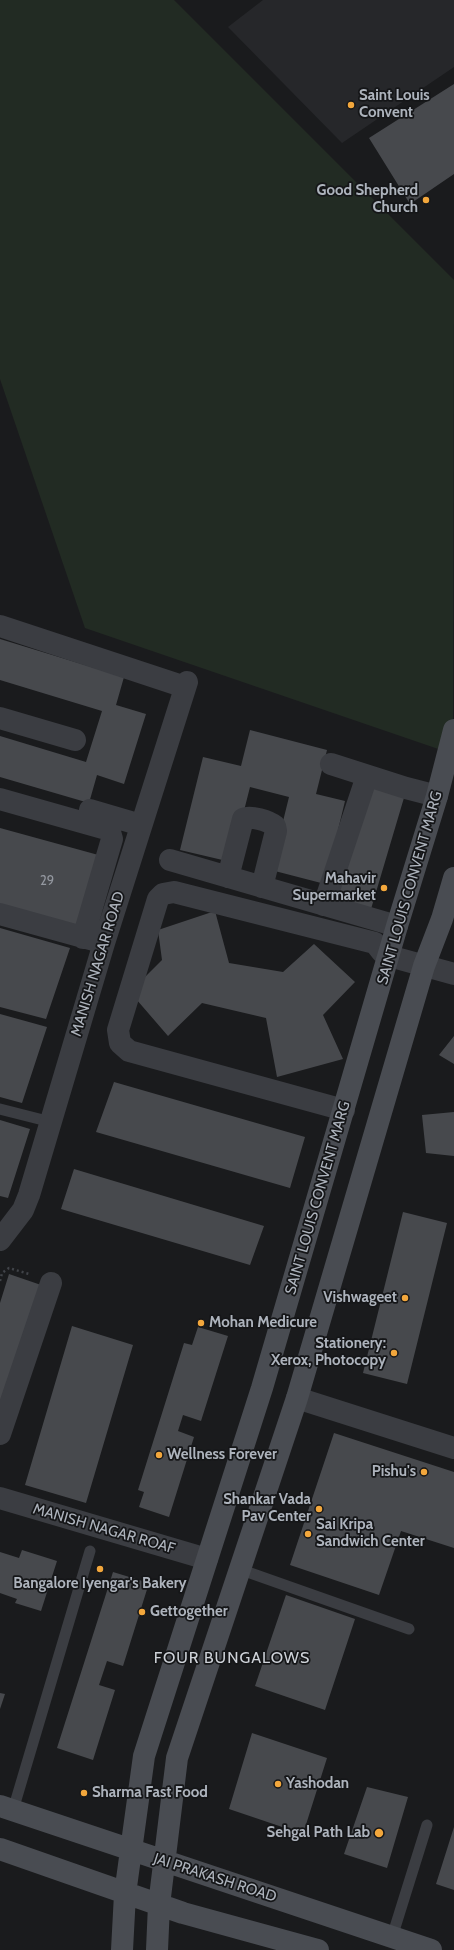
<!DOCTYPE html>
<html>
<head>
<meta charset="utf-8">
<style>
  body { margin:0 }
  canvas { display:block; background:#1a1b1d }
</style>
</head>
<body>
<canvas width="454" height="1950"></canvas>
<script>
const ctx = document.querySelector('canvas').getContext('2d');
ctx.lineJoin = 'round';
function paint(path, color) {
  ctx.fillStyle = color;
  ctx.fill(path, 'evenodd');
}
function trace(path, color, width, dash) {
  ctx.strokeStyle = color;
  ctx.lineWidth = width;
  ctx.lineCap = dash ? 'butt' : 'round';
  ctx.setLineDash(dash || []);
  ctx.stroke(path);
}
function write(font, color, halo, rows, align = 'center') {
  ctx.font = font + ' Cabin,sans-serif';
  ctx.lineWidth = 3.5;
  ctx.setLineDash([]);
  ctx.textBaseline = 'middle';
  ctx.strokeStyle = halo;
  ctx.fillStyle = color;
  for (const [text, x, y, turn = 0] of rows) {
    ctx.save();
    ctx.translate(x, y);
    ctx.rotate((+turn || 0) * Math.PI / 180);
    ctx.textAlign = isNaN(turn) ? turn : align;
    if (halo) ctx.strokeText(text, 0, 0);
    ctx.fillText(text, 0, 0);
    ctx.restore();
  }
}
paint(new Path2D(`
  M263,0H454V67L342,143L228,27Z`), '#26272a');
paint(new Path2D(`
  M0,0H174L454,280L453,754L85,628L0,379Z`), '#222b23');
paint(new Path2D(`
  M454,84V174L410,204L369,138Z
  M0,639L124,677L116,705L146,714L124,784L97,775L89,803L0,777V736L86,762L102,711L0,680Z
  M250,730L327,750L316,794L345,801L325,884L271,870L289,797L250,787L231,862L180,850L203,757L241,766Z
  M371,783L406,791L371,909L334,901Z
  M0,828L102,856L81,929L0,906Z
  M215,911L229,963L283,972L314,944L355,982L323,1015L343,1059L277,1077L266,1018L202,1003L168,1036L130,992L162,960L158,930Z
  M0,928L70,948L46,1019L0,1007Z
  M0,1014L47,1027L22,1103L0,1097Z
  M454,1036V1064L439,1055Z
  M114,1082L305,1137L290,1188L96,1132Z
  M454,1112V1156L426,1153L422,1115Z
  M0,1120L30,1129L8,1198L0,1196Z
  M74,1169L264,1226L250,1265L61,1209Z
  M403,1212L447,1223L407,1384L363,1373Z
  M9,1274L44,1286L0,1421V1303Z
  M72,1326L133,1345L86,1503L25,1485Z
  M198,1327L228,1336L201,1421L183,1415L178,1431L194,1437L169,1517L139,1507L144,1492L138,1490L184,1343L192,1345Z
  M334,1433L454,1472V1548L401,1531L379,1595L290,1565Z
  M22,1550L57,1561L41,1611L15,1603L17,1599L0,1593V1552L19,1558Z
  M113,1572L149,1583L123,1666L107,1661L99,1685L115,1690L93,1760L57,1748Z
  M286,1595L355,1619L325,1710L255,1686Z
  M0,1693L5,1694L0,1709Z
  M252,1733L327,1758L303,1834L229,1809Z
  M367,1787L408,1797L387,1868L344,1854Z
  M454,1827V1890L436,1884Z`), '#47494d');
trace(new Path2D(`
  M0,1281L2,1273L9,1268L29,1274`), '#414449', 2.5, [2, 3]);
trace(new Path2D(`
  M0,1109L51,1122
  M239,1569L409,1629
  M13,1810L90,1551
  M392,1937L427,1825`), '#3b3d42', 11);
trace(new Path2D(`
  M0,626L185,687
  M0,718L75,740
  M331,764L406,788L437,796
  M0,799L106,829L110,832L112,839L83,938
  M90,810L141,825
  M170,860L397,926
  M228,877L243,819C250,815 269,821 275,826L276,831L262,887
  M324,905L367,776
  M0,914L97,941
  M344,1110L129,1051L120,1043L118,1030L158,899L163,894L174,892L375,943L382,952L389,956L454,974
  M0,1240L23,1210L29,1195L104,943L187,682
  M297,1398L454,1448
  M0,1434L51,1283
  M0,1498L207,1559`), '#3b3d42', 22);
trace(new Path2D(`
  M0,1806L431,1950
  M0,1849L183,1913L318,1950
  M122,1950L125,1894L144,1756L262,1388L397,926L437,796L454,730
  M157,1950L159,1905L177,1758L297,1398L424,966L442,919L454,878`), '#494c52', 22);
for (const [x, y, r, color] of [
  [351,105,4,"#f3a73c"],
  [426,200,4,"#f3a73c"],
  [384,888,4,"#f3a73c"],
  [405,1298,4,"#f3a73c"],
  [201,1323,4,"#f3a73c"],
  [394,1353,4,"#f3a73c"],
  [159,1455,4,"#f3a73c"],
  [424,1472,4,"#f3a73c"],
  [319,1509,4,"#f3a73c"],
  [308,1534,4,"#f3a73c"],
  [100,1569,4,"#f3a73c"],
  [142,1612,4,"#f3a73c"],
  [278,1784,4,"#f3a73c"],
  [84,1793,4,"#f3a73c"],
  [379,1833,5,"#f3a73c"]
]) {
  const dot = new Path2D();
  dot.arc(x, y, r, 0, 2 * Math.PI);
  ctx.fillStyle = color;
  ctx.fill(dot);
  trace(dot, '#151618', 1.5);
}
write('13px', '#9498a0', null, [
  ["29",47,881]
]);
write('bold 15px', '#adb3bc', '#151618', [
  ["Saint Louis",359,96],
  ["Convent",359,113],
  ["Good Shepherd",418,191,"right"],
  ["Church",418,208,"right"],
  ["Mahavir",376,879,"right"],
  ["Supermarket",376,896,"right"],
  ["Vishwageet",397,1298,"right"],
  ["Mohan Medicure",209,1323],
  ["Stationery:",386,1344,"right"],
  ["Xerox, Photocopy",386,1361,"right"],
  ["Wellness Forever",167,1455],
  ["Pishu's",416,1472,"right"],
  ["Shankar Vada",311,1500,"right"],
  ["Pav Center",311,1517,"right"],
  ["Sai Kripa",316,1525],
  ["Sandwich Center",316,1542],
  ["Bangalore Iyengar's Bakery",100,1584,"center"],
  ["Gettogether",150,1612],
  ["Yashodan",286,1784],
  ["Sharma Fast Food",92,1793],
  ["Sehgal Path Lab",370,1833,"right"]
], 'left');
write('15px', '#adb3bc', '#151618', [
  ["SAINT LOUIS CONVENT MARG",410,888,-74],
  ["MANISH NAGAR ROAD",98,964,-73],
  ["SAINT LOUIS CONVENT MARG",318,1198,-74],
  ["MANISH NAGAR ROAF",104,1529,16],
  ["JAI PRAKASH ROAD",215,1878,18]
]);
ctx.letterSpacing = '1px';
write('16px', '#ced2d8', '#151618', [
  ["FOUR BUNGALOWS",232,1658]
]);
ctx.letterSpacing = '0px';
</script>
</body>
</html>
